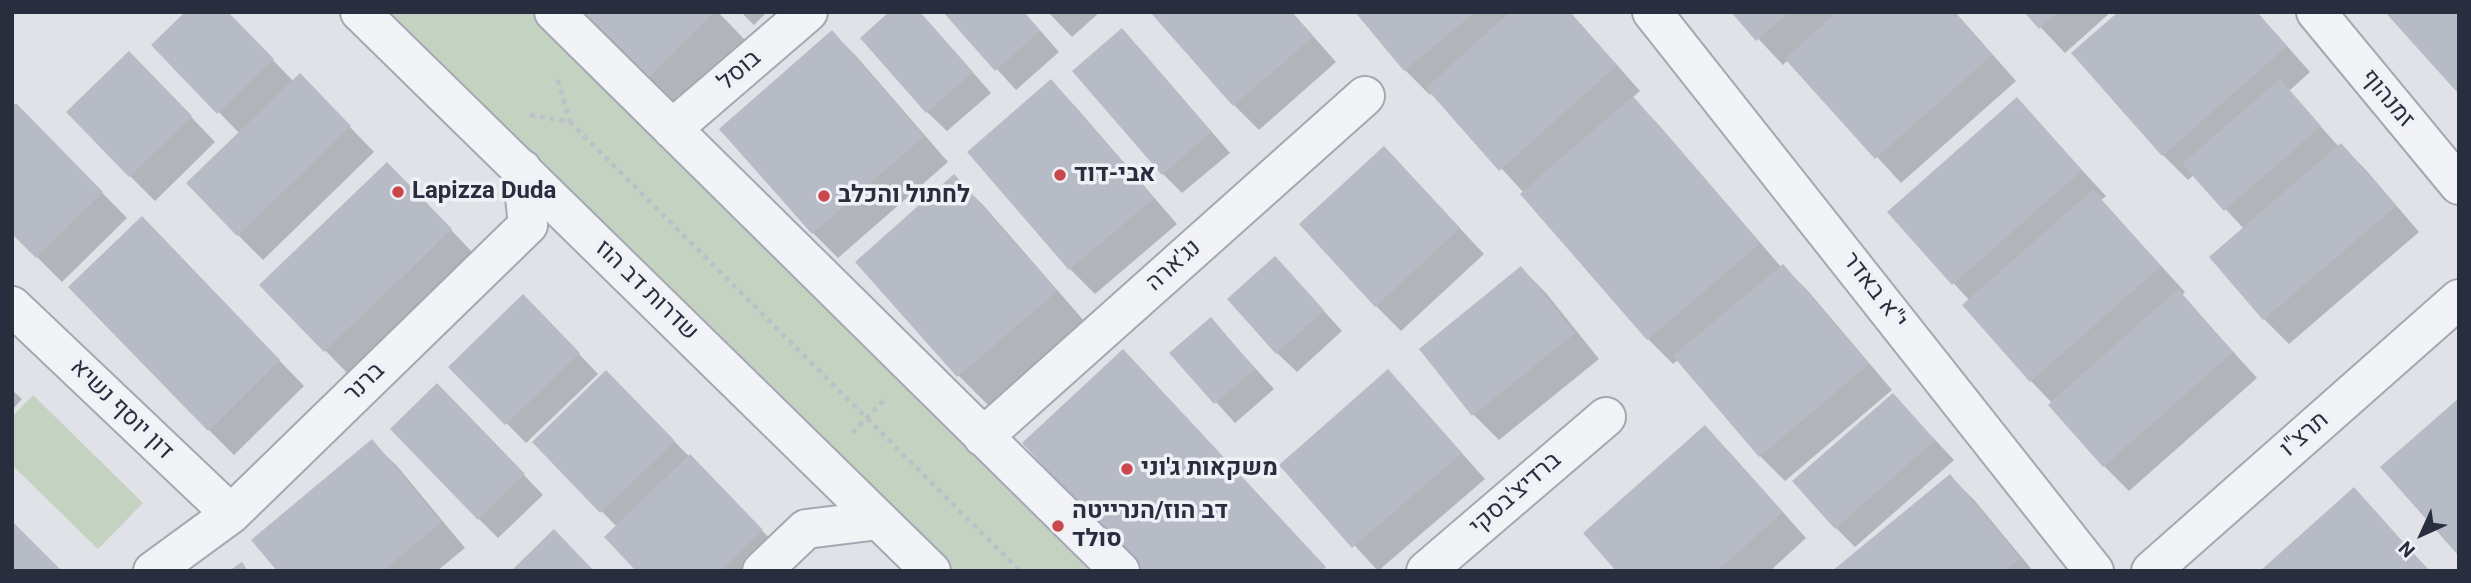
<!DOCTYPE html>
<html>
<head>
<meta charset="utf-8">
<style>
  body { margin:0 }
  #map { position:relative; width:2471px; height:583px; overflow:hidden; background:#e0e2e8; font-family:Roboto,sans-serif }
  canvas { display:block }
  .frame { position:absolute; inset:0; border:14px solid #292e3f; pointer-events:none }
  .north { position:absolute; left:2387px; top:499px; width:70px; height:70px; -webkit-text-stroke:5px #eff1f6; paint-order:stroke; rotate:225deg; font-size:19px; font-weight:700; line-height:28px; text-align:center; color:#292e3f }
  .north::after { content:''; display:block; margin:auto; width:24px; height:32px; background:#292e3f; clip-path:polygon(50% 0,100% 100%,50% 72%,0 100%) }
</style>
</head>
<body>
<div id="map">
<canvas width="2471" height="583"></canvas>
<div class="frame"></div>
<div class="north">N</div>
</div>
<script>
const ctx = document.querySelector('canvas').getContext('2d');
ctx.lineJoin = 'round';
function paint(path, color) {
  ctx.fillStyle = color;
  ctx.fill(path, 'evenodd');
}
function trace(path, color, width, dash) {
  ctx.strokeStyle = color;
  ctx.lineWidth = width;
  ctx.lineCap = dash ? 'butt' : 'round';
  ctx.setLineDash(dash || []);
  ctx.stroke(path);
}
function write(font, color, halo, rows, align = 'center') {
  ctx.font = font + ' Roboto,Heebo,sans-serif';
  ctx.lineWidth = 7;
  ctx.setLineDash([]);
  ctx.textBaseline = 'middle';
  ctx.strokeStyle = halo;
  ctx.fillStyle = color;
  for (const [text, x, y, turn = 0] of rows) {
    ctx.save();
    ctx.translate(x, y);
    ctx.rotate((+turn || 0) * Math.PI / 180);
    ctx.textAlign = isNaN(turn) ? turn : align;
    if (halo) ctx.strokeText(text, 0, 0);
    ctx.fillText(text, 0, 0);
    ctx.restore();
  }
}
paint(new Path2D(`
  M360,12H554L1120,571H931Z
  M33,395L143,503L98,549L12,465V417Z`), '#c3d2c1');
paint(new Path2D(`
  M227,12L294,82L325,101L374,152L263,260L238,235L240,134L154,45Z
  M569,12H718L746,41L670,115Z
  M741,12H767L754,25Z
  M945,12H1024L1059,52L1016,90Z
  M1048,12H1100L1072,37Z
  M1153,12H1292L1336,62L1259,130L1234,105Z
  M1358,12H1570L1640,91L1632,98L1658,124L1782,268L1783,266L1808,291L1892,390L1785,481L1760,456L1678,360L1673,364L1648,339L1522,194L1524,193L1432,93L1430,95L1405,70Z
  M1733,12H1955L2016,81L1901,183L1788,60L1783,65Z
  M2026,12H2111L2065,53Z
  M2120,12H2257L2310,72L2289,91L2339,147L2341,145L2366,170L2419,232L2289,344L2264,319L2211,257L2244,229L2194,175L2188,180L2163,155L2073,54Z
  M926,19L991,93L947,131L927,112Z
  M1122,30L1141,50L1230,153L1182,193L1163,174Z
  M832,32L857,57L948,162L838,258L813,233Z
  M154,78L215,142L155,201L130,176Z
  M1050,81L1075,106L1177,224L1095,294L1070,269L969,152Z
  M2017,100L2106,196L2101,200L2185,292L2182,295L2257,378L2129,491L2104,466L2052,403L2031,381L1970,301L1889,213Z
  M16,106L127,218L62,282L12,232Z
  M1408,173L1484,254L1401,331L1376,306Z
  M954,176L984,206L1085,322L989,406L959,376L858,262Z
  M412,189L475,255L350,376L262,285Z
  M166,243L304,386L234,455L209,430Z
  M1521,268L1546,293L1599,359L1499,440L1474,415L1421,349Z
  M1294,278L1342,331L1297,372L1277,353Z
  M543,316L598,374L526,443L451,367Z
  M1211,319L1274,389L1235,423L1172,353Z
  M1388,371L1485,479L1378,571L1281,465Z
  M606,372L787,556L772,571H638L617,527L534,442Z
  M12,390L22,399L12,410Z
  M1893,395L1954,460L1855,547L1836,528Z
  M457,405L543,495L498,538L479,519Z
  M372,442L397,466L465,548L437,571H280Z
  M1730,453L1806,538L1770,571H1619Z
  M1950,476L1975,501L2033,571H1835Z
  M2354,490L2430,571H2262Z`), '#0003');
paint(new Path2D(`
  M185,12H228L274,59L217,114L151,45Z
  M566,12H715L639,87Z
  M889,12H920L973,72L926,113L860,38Z
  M943,12H1024L1040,31L995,71Z
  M1150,12H1291L1313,37L1233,106Z
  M1355,12H1475L1404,71Z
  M1510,12H1569L1617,65L1499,171L1426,88Z
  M1731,12H1789L1756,41Z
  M1837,12H1954L1992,55L1875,159L1785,59Z
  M2024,12H2058L2039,29Z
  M2118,12H2256L2287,46L2162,156L2071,53Z
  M2385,12H2459V94L2446,80Z
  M1122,28L1211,132L1162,175L1072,71Z
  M832,30L924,136L812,234L719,129Z
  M129,51L192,116L129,177L66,112Z
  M300,73L351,126L237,236L186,183Z
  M1051,79L1154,198L1069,270L967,152Z
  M2280,79L2321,126L2224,211L2182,164Z
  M1633,96L1760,243L1647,340L1520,194Z
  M2017,97L2082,170L1952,285L1887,212Z
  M16,103L103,192L36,258L12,234V107Z
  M2341,143L2396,206L2263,320L2209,257Z
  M1384,146L1460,228L1375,307L1299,224Z
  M387,162L452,229L324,352L259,285Z
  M954,174L1057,291L957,377L855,262Z
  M2093,190L2161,266L2030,382L1962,305Z
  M142,216L280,360L208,431L68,287Z
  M1275,256L1324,310L1276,354L1227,299Z
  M1783,264L1869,364L1759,457L1673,356Z
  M1521,266L1575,333L1472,416L1419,349Z
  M2178,289L2233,352L2103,467L2048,405Z
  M523,294L580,353L505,425L448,367Z
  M1211,317L1255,369L1214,404L1169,353Z
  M1123,349L1326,567L1321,571H1141L1022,443Z
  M1388,369L1462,453L1352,548L1279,465Z
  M606,370L675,441L600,513L532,442Z
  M437,383L525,474L478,520L390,429Z
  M1893,393L1935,440L1835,529L1792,481Z
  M2459,398V553L2457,554L2380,467Z
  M1705,425L1783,512L1717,571H1616L1583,533Z
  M372,439L441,522L383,571H277L251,540Z
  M690,454L763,530L721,571H636L604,537Z
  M1950,474L2020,558L2005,571H1832Z
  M2354,487L2429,571H2260Z
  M12,521L60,569L58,571H12Z
  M554,529L594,571H511Z
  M242,562L248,571H229Z`), '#b7bbc5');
const minor = new Path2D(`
  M360,12L931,571
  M554,12L1120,571
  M1652,12L2094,571
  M2316,12L2459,185
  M672,129L808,12
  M12,306L231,514
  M983,437L1365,96
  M153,571L231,514L528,225L522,169
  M762,571L806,529L879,520
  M1426,571L1606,417
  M2151,571L2459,299`);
trace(minor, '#a5a8b2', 42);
trace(new Path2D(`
  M558,80L570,122
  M530,115L570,122L1020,571
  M852,433L885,399`), '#bec0c7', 4.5, [5, 5]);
trace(minor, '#f2f3f7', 38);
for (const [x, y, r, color] of [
  [1060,175,7,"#ca484d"],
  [398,192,7,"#ca484d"],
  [824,196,7,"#ca484d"],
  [1127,469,7,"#ca484d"],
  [1058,526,7,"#ca484d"]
]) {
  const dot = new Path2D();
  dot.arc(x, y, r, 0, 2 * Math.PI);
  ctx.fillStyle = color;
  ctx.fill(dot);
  trace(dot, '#eff1f6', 2.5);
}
write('24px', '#292e3f', '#eff1f6', [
  ["בוסל",740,71,-41],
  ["זמנהוף",2387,99,50],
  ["נג'ארה",1174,266,-42],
  ["שדרות דב הוז",646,291,44],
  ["י\"א באדר",1874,291,52],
  ["ברנר",365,383,-44],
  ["דון יוסף נשיא",121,410,44],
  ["תרצ\"ו",2305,435,-41],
  ["ברדיצ'בסקי",1516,494,-41]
]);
write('bold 24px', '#292e3f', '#eff1f6', [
  ["אבי-דוד",1074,175],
  ["Lapizza Duda",412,192],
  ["לחתול והכלב",838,196],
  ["משקאות ג'וני",1141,469],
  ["דב הוז/הנרייטה",1072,512],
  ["סולד",1072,540]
], 'left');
</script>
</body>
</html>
